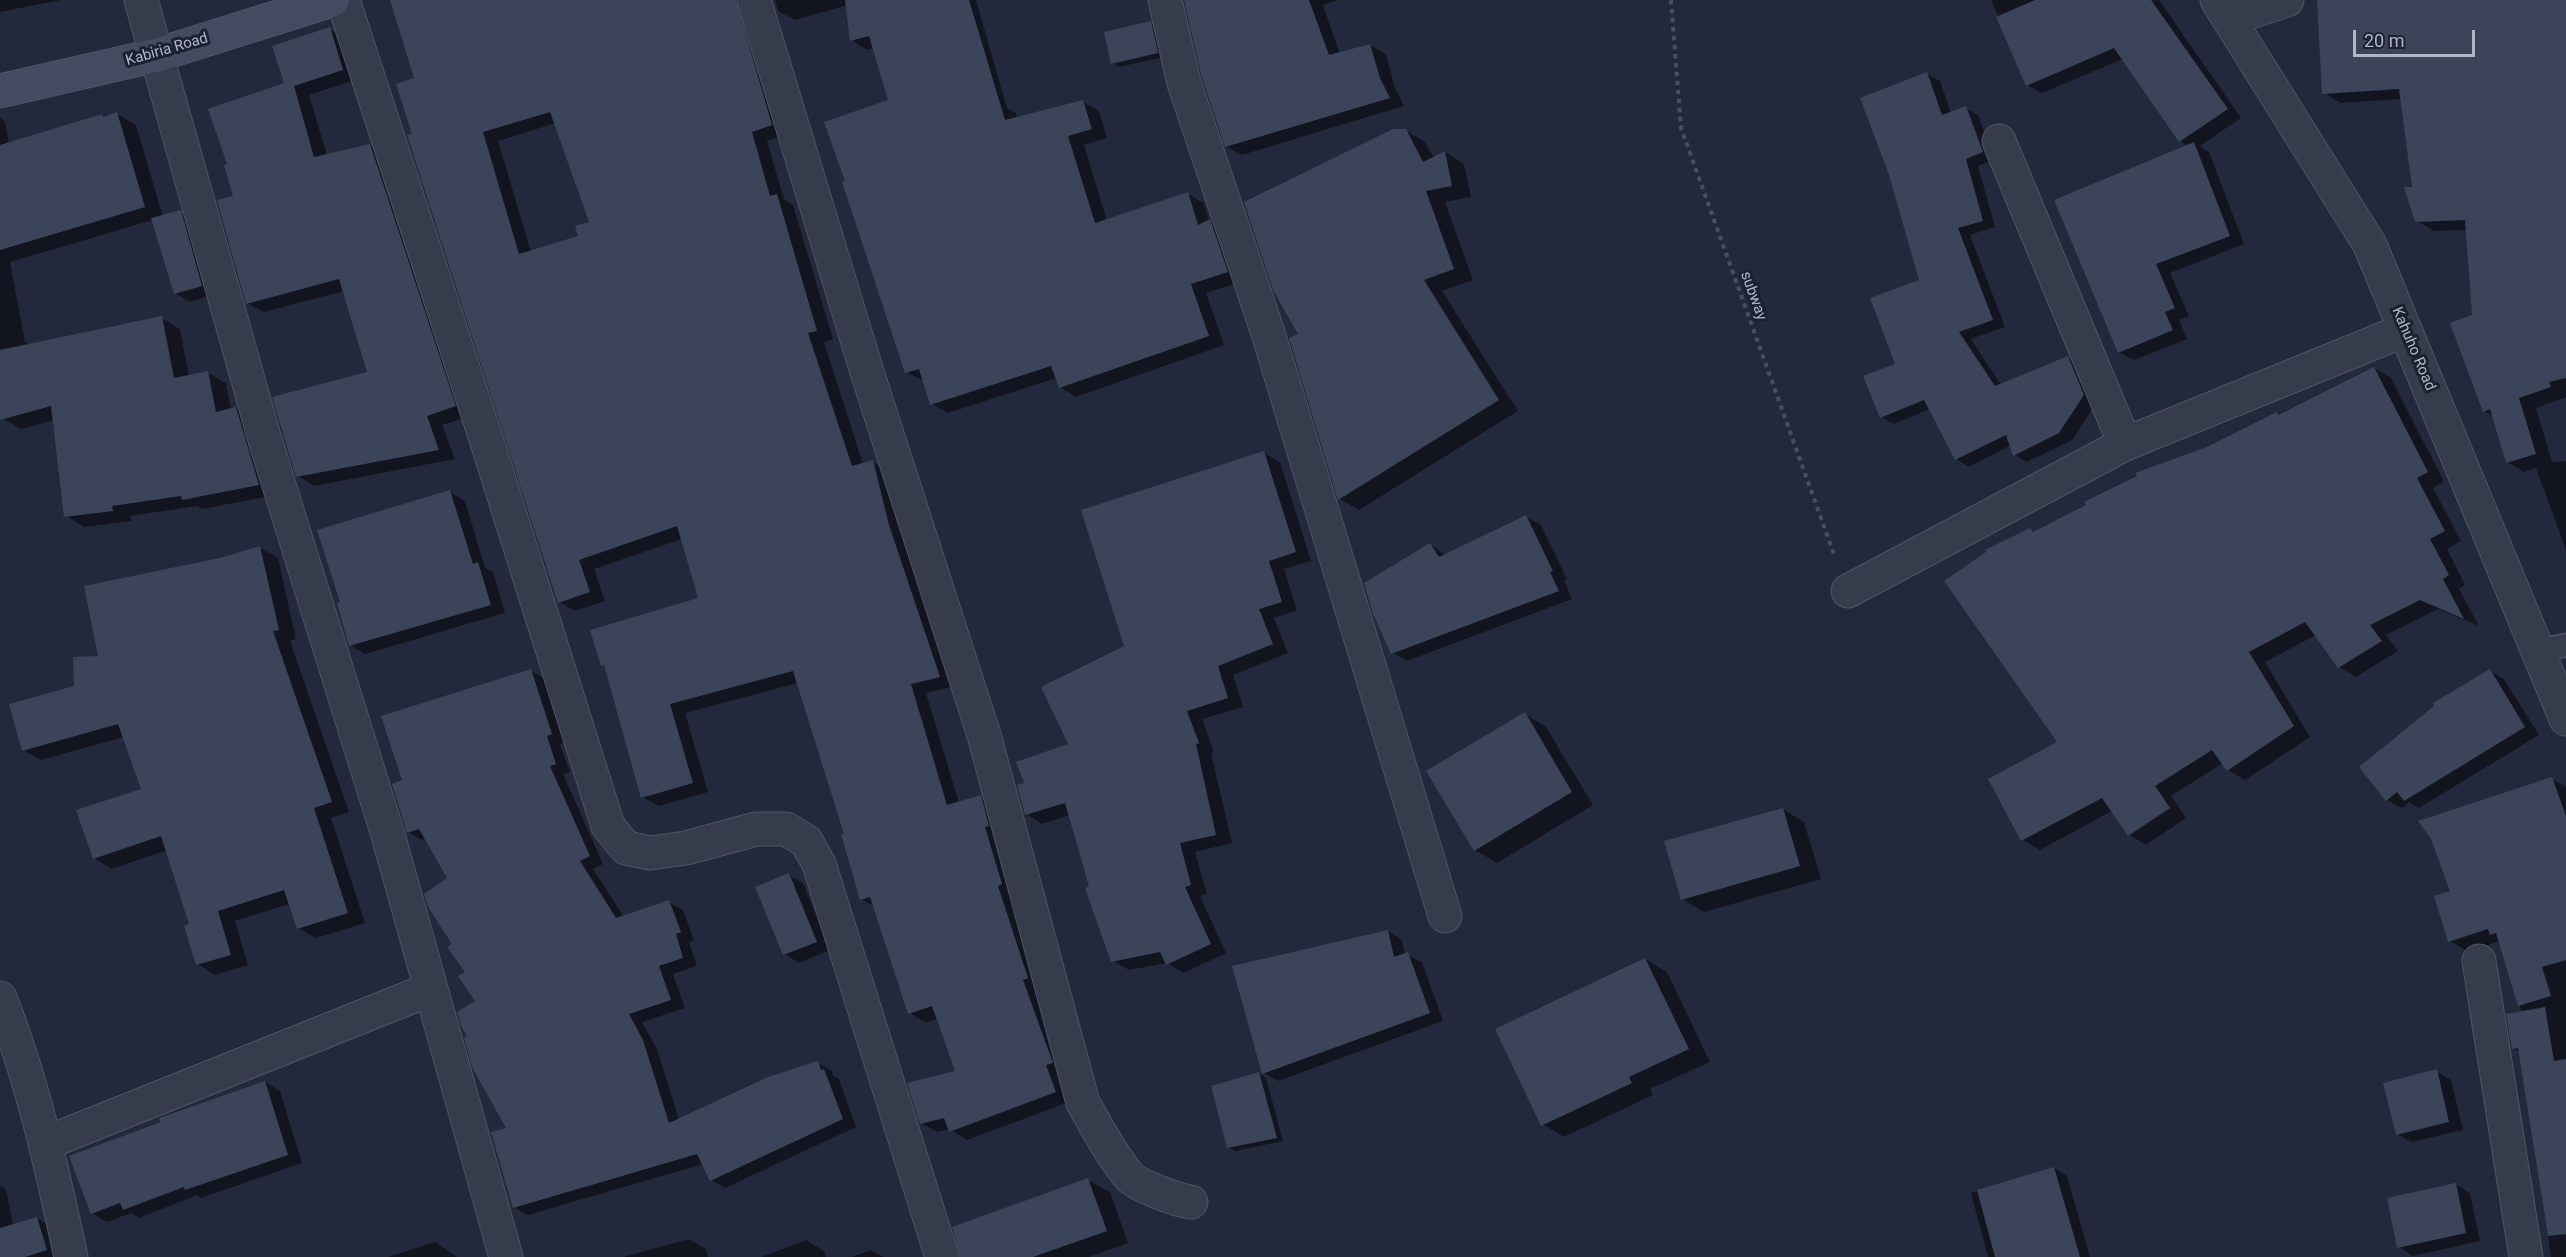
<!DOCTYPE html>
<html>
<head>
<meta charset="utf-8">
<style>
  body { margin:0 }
  #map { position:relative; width:2566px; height:1257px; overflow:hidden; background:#23293d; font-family:Roboto,sans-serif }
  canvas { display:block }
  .scale { position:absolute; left:2353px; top:30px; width:122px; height:27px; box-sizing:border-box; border:3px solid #b2b7c8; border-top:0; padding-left:8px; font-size:18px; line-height:21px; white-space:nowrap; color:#b2b7c8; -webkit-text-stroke:4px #1c2132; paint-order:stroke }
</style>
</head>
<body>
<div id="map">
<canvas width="2566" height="1257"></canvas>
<div class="scale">20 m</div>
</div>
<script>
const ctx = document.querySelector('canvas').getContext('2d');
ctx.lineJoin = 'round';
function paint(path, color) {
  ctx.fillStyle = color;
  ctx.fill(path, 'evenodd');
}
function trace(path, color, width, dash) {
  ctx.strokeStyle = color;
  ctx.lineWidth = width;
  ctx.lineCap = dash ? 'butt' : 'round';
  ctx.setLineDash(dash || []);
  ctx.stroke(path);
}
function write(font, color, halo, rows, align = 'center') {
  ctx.font = font + ' Roboto,sans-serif';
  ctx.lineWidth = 6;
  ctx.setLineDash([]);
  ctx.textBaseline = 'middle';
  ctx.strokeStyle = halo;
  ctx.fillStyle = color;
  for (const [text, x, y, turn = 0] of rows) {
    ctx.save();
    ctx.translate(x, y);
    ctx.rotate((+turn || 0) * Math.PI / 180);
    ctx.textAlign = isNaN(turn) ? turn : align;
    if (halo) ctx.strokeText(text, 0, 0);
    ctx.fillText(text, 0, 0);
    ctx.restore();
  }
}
paint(new Path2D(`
  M0,0H61L0,12Z
  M392,0H754L788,134L767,141L784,199L793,205L833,339L824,342L863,464L873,462L889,471L955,686L926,693L959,803L981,797L997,806L1072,1101L967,1140L950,1129L937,1132L921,1123L957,1072L938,1018L926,1023L910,1013L875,907L861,899L846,835L798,683L685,713L708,792L659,806L642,797L606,668L602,665L700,599L682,539L594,569L605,601L575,611L559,602L414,135L416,79ZM556,123L591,223L580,237L531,252L498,141Z
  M775,0H976L1007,108L1016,113L1017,119L1083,102L1099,111L1107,138L1084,145L1107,221L1188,194L1204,203L1209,220L1226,230L1243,281L1206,293L1224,345L1076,397L1060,387L1056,378L948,413L932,404L924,381L906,372L847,182L890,101L874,48L867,50L851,40L848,5L795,20L778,11Z
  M1186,0H1339L1323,5L1340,54L1370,45L1386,54L1395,88L1404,106L1242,155L1226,146Z
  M1991,0H2159L2241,118L2200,146L2209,152L2244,244L2170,273L2189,316L2179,320L2187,339L2134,360L2119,352L2188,146L2180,141L2123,59L2042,93L2027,85Z
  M2339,0H2566V397L2536,408L2552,462L2566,461V550L2536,468L2524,472L2507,462L2493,416L2484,411L2467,230L2434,231L2417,221L2401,99L2341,103L2324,93Z
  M1150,23L1157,27L1164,57L1119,67L1112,63Z
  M329,29L346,38L358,79L309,95L327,155L370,145L386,155L471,416L442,425L455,459L314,486L298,476L369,373L344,291L264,312L247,303L234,197L286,83Z
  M1927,74L1940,81L1951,113L1966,108L1978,115L1995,159L1978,166L1995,227L1970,235L2005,327L1971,339L2001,385L2068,358L2081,365L2096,403L2072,440L2027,462L2015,455L2011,445L1969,467L1956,459L1930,409L1894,424L1881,417L1920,281Z
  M117,114L136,125L163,217L180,212L195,220L216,294L190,302L175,293L153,220L10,262L25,342L31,345L161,318L180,329L189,377L208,373L226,383L231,410L236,408L254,419L277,495L202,509L197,506L130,516L131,521L84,527L66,516L54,420L21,429L3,418L0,412V118L5,121L9,144L102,116L105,118Z
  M1405,130L1425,142L1434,158L1445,152L1464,164L1471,197L1445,202L1473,280L1442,291L1518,411L1359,510L1340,499L1300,335Z
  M2374,368L2391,378L2444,482L2433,488L2461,541L2447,549L2465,585L2459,589L2479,626L2438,609L2386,635L2398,651L2356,677L2339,667L2316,635L2265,662L2310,737L2245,780L2228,770L2223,763L2171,796L2186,818L2146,845L2129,835L2112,811L2040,850L2023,840L2059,742L2030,530L2035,532Z
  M1264,453L1280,462L1311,561L1284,569L1297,610L1274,618L1288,653L1233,675L1243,707L1202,719L1214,752L1211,753L1232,843L1195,852L1207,894L1200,896L1226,953L1184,973L1167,963L1129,970L1113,961L1070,815L1042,824L1026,814V784L1070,745L1126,647Z
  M450,492L465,501L485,568L493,572L505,613L365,654L350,645Z
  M1526,517L1541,525L1567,579L1564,580L1572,599L1407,661L1392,652L1430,544L1446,555Z
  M260,548L278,558L296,639L290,641L349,812L331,818L365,923L316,938L298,928L289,904L235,921L248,965L215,975L198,964L191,925L167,850L112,869L94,858L143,790L124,737L41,760L23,750L100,658L221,559Z
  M531,671L545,679L566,742L560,744L570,772L563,774L603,864L593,869L624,917L669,902L683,910L694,940L689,942L697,966L673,974L685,1008L642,1022L657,1049L679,1120L818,1063L832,1071L833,1076L839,1079L856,1127L725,1188L711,1180L703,1164L528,1215L514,1207L508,1129L469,1037L477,1002L454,944L449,879L426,839L422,840L408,832L404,781Z
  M2490,671L2504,679L2539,735L2419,808L2409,802L2402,808L2387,800Z
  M1525,714L1546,727L1593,805L1497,863L1475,850Z
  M2552,779L2566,787V1257H2551L2520,1052L2513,1048L2522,1013L2500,941L2468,952L2450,941L2452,892Z
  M1783,809L1804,822L1821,879L1704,912L1682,899Z
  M788,875L803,883L830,950L799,963L785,954Z
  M1388,931L1402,940L1405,954L1422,962L1443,1021L1278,1081L1264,1073Z
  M1645,959L1667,972L1710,1062L1650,1089L1653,1095L1564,1137L1542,1124Z
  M2436,1071L2451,1080L2463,1130L2412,1142L2397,1134Z
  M1259,1074L1266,1078L1283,1141L1235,1151L1228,1147Z
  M265,1082L280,1091L302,1163L201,1198L197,1195L139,1218L131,1213L107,1222L92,1213Z
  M2054,1168L2067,1176L2090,1257H1988L1971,1193Z
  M1088,1180L1110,1192L1128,1243L1089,1257H961Z
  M2455,1184L2470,1193L2480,1241L2413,1256L2399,1247Z
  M0,1186L6,1189L13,1225L37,1218L53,1228L61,1257H0Z
  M689,1239L706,1249L708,1257H623Z
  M806,1240L824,1251L826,1257H761Z
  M435,1242L457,1257H388Z
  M871,1250L884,1257H852Z`), '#0007');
paint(new Path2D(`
  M390,0H736L772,125L752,132L770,196L777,194L817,331L808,333L852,466L873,460L889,525L940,677L911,684L947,805L981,795L989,826L985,827L1002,884L998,886L1028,978L1023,980L1053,1063L1046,1065L1056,1092L949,1132L944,1118L920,1124L907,1083L955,1071L932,1006L908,1014L870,897L860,900L841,834H844L793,671L670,704L693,783L641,798L604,665L601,666L590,630L698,598L677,526L579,560L590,592L558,603L407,135L412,134L396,84L414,78ZM550,112L589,222L575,226L578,236L519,254L483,132Z
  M845,0H969L1005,120L1083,100L1092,129L1068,136L1095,223L1188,192L1198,225L1210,219L1228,272L1191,284L1209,336L1059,388L1051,366L930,405L919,369L905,373L842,182L845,181L824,122L888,100L869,36L850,41Z
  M1184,0H1309L1329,55L1370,44L1380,78L1390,98L1225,147L1202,78Z
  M2035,0H2151L2228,109L2179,142L2114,48L2026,86L1996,17Z
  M2317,0H2566V378L2549,382L2551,387L2519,398L2536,454L2506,463L2490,409L2483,412L2450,323L2472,315L2465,220L2415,222L2404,187H2412L2399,89L2322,94Z
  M1151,21L1158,53L1111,64L1104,32Z
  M330,27L343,70L294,86L314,157L370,144L456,406L427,416L439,450L296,477L272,397L367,372L339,279L246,304L217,200L233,196L224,165L227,164L208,109L284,83L272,46Z
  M1927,72L1942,115L1966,106L1983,152L1966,159L1983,221L1958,228L1993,320L1959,332L1995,386L2068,356L2084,395L2059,433L2013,456L2006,435L1955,460L1924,400L1880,418L1863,376L1895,364L1870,298L1919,280L1889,175L1860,98Z
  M117,112L145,207L0,250V145L102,114L103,117Z
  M1393,129H1406L1423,162L1445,151L1452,186L1426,191L1454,269L1424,280L1499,400L1338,500L1289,338L1298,334L1273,290L1244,202Z
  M2194,142L2230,236L2156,264L2175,308L2165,312L2173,330L2118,353L2054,200Z
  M181,210L202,286L174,294L151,218Z
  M162,316L174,378L208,371L216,412L236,407L259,485L182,500L181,496L112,506L113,511L64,517L51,406L0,420V350Z
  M2374,367L2428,472L2417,478L2445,531L2430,539L2449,575L2443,579L2464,619L2420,600L2370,625L2382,641L2338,668L2305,622L2249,652L2294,726L2227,771L2212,750L2155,786L2170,808L2128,836L2102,798L2021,841L1988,779L2057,742L1944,581L1986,552L1985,550L2030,528L2033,532L2086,505L2084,502L2137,476L2135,473L2207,447L2277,412L2278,415Z
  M1264,451L1296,552L1269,561L1282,602L1259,609L1273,644L1218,666L1228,698L1187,711L1199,743L1196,744L1216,835L1180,843L1191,885L1185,887L1211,944L1166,965L1160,952L1111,962L1085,888L1089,886L1065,803L1025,815L1017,785L1024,783L1016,762L1068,744L1041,687L1124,646L1081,510Z
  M450,490L473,564L478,562L491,605L349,646L337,603L340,602L317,530Z
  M1526,515L1553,571L1550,572L1559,591L1391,654L1373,614L1364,583L1430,543L1439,557Z
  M260,546L279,630L273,631L332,802L314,808L348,913L297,929L284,890L218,911L231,955L196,965L184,926L189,924L161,836L93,859L76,810L141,789L118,724L22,751L9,704L74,686L73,657L98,656L84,586L220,558Z
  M531,669L552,734L547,736L556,764L550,766L590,856L580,861L616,918L669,900L681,932L676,934L683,958L659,966L671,1000L629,1014L643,1040L669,1123L768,1077L818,1061L821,1070L824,1069L843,1119L710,1181L697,1154L513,1208L491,1132L506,1128L472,1067L464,1038L467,1036L461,1026L457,1012L475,1001L458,976L465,972L447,947L452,944L428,907L424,894L447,878L419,829L407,833L392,784L402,780L381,716Z
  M2490,669L2525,727L2404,801L2397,792L2386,801L2359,767L2434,706L2433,703Z
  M1525,712L1572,792L1474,851L1426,771Z
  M2552,777L2566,816V960L2542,967L2551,996L2518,1006L2496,933L2490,935L2488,929L2448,942L2434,896L2450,891L2431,839L2418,821Z
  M1783,808L1800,866L1681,900L1664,841Z
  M789,873L817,942L783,955L755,887Z
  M1388,930L1394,957L1408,952L1430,1013L1262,1074L1232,966Z
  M1645,958L1689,1049L1629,1077L1632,1083L1541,1126L1495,1029Z
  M2545,1007L2554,1061L2566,1059V1234L2548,1236L2518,1048L2512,1049L2506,1014Z
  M2437,1069L2449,1122L2396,1135L2383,1083Z
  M1259,1072L1277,1138L1227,1148L1211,1086Z
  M265,1081L288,1155L185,1190L184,1187L123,1210L120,1203L91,1214L69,1156L161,1122L159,1118Z
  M2054,1167L2080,1257H1995L1977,1190Z
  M1088,1178L1107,1231L1033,1257H960L952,1227Z
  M2456,1183L2466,1233L2397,1248L2387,1198Z
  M37,1217L47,1250L25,1257H0V1228Z`), '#3c445a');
const lane = new Path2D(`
  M2538,651L2566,645`);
const street = new Path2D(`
  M141,0L265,440L388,835L506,1257
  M343,0L488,445L608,826L626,848L650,853L686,848L756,829H786L806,841L819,864L942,1257
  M754,0L867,372L984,735L1083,1103C1097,1127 1110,1153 1128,1175C1137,1186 1177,1200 1191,1202
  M1165,0L1184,83L1268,333L1445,916
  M2217,0L2370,245L2566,719
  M2230,19L2287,0
  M1999,141L2125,444
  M1848,591L2125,444L2405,330
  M2479,961L2526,1257
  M0,998C33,1082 52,1169 71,1257
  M46,1143L431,989`);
const secondary = new Path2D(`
  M0,91L157,55L332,0`);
trace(lane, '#4f5465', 25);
trace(street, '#4f5465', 35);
trace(secondary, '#4f5465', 35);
trace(new Path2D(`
  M1671,0L1681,128L1835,557`), '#42545b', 4, [4.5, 4.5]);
trace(lane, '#373c4d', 22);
trace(street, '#373c4d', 33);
trace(secondary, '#444a60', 33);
write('15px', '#b2b7c8', '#1c2132', [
  ["Kabiria Road",167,50,-16],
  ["subway",1753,296,70],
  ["Kahuho Road",2413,349,67]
]);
</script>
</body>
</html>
